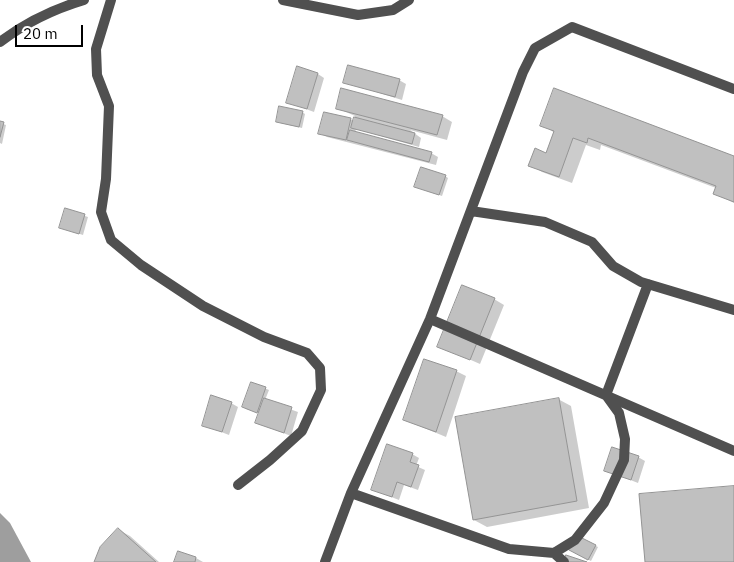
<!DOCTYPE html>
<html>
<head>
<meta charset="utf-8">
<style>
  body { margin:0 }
  #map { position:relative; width:734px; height:562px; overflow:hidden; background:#fff; font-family:"IBM Plex Sans",sans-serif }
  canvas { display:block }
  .scale { position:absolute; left:15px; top:25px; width:68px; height:22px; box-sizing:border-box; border:2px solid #000; border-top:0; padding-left:6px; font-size:15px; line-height:18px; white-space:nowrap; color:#000; -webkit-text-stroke:4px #fff; paint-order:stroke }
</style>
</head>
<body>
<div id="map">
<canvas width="734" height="562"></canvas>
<div class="scale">20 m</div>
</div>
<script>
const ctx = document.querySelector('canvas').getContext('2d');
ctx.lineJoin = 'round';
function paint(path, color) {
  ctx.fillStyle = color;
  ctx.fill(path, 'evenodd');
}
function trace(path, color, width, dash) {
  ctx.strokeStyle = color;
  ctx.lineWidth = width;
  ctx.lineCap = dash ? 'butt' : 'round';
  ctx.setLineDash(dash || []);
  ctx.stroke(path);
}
paint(new Path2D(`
  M0,513L10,523L31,562H0Z`), '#9e9e9e');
paint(new Path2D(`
  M318,74L324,78L314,112L287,102Z
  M399,80L406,84L402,100L344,82Z
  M337,108L442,116L452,122L447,140L410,130L421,138L419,147L356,129L355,133L431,153L438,157L436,165L327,137L320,133L350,119L354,121L355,116Z
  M302,112L305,114L302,128L280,123Z
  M0,123L6,125L2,144L0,143Z
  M542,125L734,157V203L714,193L716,188L601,145L600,150L586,145L572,183L542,172L530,165L547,154L555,133Z
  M445,176L448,178L442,196L419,188Z
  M66,210L88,217L83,235L64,229Z
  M494,299L504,305L480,364L439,346Z
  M456,371L466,376L446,437L405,420Z
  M252,383L269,390L265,400L298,412L291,436L257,423L260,413L246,409Z
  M558,399L571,406L589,508L487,527L474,520Z
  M231,403L238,407L229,435L203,425Z
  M412,454L419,458L416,466L425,470L418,490L404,485L399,500L373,490Z
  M638,457L645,461L638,483L605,470Z
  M117,529L130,536L159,562H96Z
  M577,537L598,547L591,561L570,550Z
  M179,552L196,558L203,562H176Z`), '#0003');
const building = new Path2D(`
  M348,65L400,79L395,97L343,83Z
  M297,66L318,73L307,109L286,103Z
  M341,88L443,115L437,135L336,109Z
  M554,88L734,156V202L713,194L716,186L588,138L587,143L573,138L559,177L528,166L535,148L546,153L554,131L540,126Z
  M279,106L303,111L299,127L276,122Z
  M324,112L351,118L346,140L318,134Z
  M354,117L415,133L412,144L351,128Z
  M0,121L4,122L0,137Z
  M350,130L432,152L429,162L347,140Z
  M421,167L446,175L439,195L414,187Z
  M65,208L85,214L79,234L59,228Z
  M462,285L495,298L470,360L437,347Z
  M424,359L457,370L436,432L403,420Z
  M251,382L266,387L257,413L242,407Z
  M211,395L232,402L222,432L202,426Z
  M264,398L292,407L284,433L255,423Z
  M559,398L577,501L473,520L455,417Z
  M387,444L413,453L410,462L419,465L411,487L397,482L392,497L371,490Z
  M612,447L639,456L631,480L604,471Z
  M734,486V562H645L639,494Z
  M118,528L156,562H94L100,547Z
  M576,535L596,545L588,560L569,550Z
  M178,551L196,557L195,562H174Z
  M566,555L587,562H564Z`);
paint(building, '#c0c0c0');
trace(building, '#949494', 1);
trace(new Path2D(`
  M471,211L545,222L592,242L613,266L641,282L734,310
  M430,319L734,451
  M351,493L509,549L554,553L575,540L604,503L624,460L625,439L619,413L606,395L648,284
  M554,553L564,562
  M325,562L351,493L430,319L523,72L535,48L572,27L734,89`), '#505050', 10);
trace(new Path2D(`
  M111,0L96,49L97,75L109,106L106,179L101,212L111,240L141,265L203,306L264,337L307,353L320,368L321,390L302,431L270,460L238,485
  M283,0L358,15L393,10L409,0
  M0,42C25,23 54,9 84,0`), '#505050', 10);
</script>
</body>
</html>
